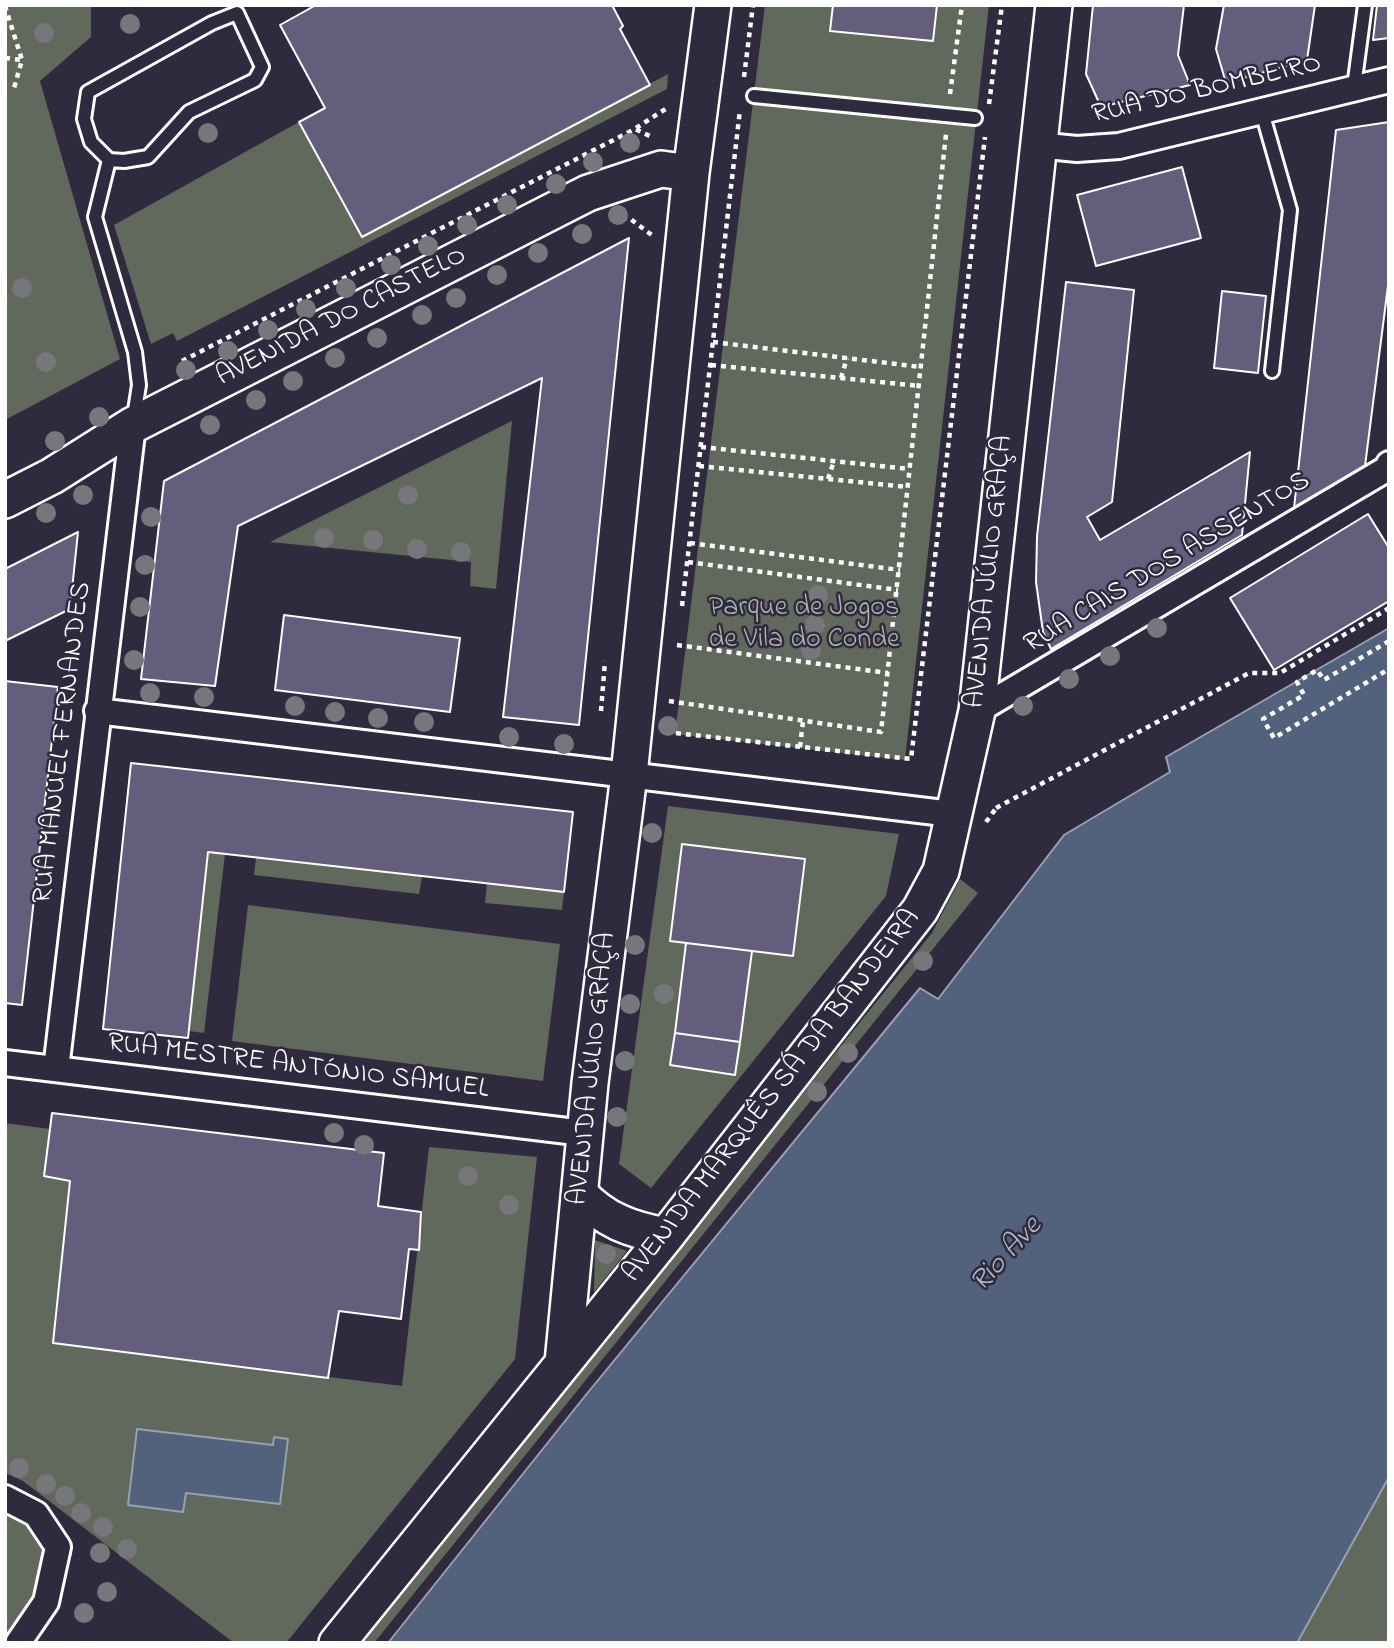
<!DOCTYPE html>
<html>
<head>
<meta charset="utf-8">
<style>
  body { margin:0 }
  #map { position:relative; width:1394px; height:1648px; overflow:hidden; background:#2f2a3d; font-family:"Indie Flower",sans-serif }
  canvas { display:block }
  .frame { position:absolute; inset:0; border:7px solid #fff; pointer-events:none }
</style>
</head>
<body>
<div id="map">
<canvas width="1394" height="1648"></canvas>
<div class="frame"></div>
</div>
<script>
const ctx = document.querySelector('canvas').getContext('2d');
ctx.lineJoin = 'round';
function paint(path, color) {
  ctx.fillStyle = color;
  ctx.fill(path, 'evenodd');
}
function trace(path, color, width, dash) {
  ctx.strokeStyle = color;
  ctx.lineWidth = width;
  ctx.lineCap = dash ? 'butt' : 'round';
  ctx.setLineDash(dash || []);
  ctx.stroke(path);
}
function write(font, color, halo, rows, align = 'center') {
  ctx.font = font + ' "Indie Flower",sans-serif';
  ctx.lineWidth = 5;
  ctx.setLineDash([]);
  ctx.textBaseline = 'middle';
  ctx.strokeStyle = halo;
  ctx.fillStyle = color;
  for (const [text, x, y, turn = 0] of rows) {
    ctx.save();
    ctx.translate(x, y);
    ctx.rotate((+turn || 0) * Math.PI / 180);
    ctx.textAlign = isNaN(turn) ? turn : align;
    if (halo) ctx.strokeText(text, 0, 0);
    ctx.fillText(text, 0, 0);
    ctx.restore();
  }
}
paint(new Path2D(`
  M5,5H91V37L40,81L120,359L5,420Z
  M765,5H989L905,760L675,734Z
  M668,74L667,89L177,341L173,333L151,344L114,225L299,122L362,237Z
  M512,421L496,589L470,586L471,562L270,542Z
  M668,806L899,834L886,896L651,1188L619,1164Z
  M208,852L225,854L204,1033L189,1031Z
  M256,858L422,876L419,894L254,875Z
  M960,879L978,893L374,1643H359L932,933Z
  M487,883L564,892L562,910L485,903Z
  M248,905L560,944L543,1081L232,1041Z
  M5,1123L50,1129L44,1176L70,1181L53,1343L402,1386L429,1147L537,1157L515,1359L286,1643H234L23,1481L5,1473Z
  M595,1240L627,1251L594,1292L595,1241Z
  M1389,1477V1643H1297L1298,1635Z
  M5,1512L25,1522L45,1554L37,1596L5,1642Z`), '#61695c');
const water = new Path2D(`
  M1389,628V1477L1297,1643H388L585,1396L920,988L938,999L1064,835L1170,772L1166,757Z
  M137,1429L273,1445L274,1437L288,1439L280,1504L186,1493L183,1512L128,1505Z`);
paint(water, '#52627c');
trace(water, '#97a1b0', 2);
const building = new Path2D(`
  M316,5H612L623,26L620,29L650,85L362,237L299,122L325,108L280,25Z
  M833,5H937L933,41L830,31Z
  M1093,5H1184L1178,55L1190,85L1101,107L1086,74Z
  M1224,5H1315L1307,60L1226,83L1216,49Z
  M1377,5H1389V38L1373,40Z
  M1389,122V278L1365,466L1294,508L1336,130Z
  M1182,167L1201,238L1096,266L1077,195Z
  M629,238L579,725L503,717L542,378L238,526L215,686L141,679L164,481Z
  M1066,282L1134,290L1112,502L1087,517L1100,540L1250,452L1242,535L1051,649L1043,632L1036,582L1037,536Z
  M1222,291L1266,296L1258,373L1214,368Z
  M1368,514L1389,548V601L1274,670L1230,598Z
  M78,532L70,609L5,641V569Z
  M284,615L460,638L450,712L275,690Z
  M5,681L58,687L22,1005L5,1003Z
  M131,763L573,812L564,892L208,852L188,1038L103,1029Z
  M682,844L805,859L793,956L670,941Z
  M686,943L752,951L740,1042L675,1033Z
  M675,1033L740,1042L735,1075L670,1065Z
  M52,1113L384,1153L378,1206L421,1212L419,1250L409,1249L401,1319L339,1311L328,1378L53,1343L70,1181L44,1176Z`);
paint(building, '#645e7c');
trace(building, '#fff', 2);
const lane = new Path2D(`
  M237,13L262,67L255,80L189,112L148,157L124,161L109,160L91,142L84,119L88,92L212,23Z
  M1354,87L1365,5
  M754,96L975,118
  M1262,112L1290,210L1272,371
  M109,160L95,217L135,352L139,385L134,417`);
const street = new Path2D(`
  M1037,145L1077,149L1119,146L1389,80
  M97,711L952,814
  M977,711L1388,468L1389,464
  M5,1063L584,1133
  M56,1069L133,425
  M5,1498L36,1514L58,1547L46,1602L18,1643`);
const secondary = new Path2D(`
  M5,500L52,476L133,425L588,193L661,169L691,173
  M580,1194C604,1220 631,1230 666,1236
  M563,1363L590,1083L629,775L691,173L713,5
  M337,1643L666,1236L920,910L941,871L977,711L1054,5`);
trace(lane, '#fff', 18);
trace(street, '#fff', 30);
trace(secondary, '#fff', 40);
trace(new Path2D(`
  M5,6L22,60L14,88
  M5,58L22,60
  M744,77L753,5
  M950,94L962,5
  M989,104L1002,5
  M636,128L667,108
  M622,218H629L653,236
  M713,342L921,367
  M182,361L635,129L654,138
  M711,365L919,386
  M841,378L847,358
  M701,447L909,469
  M699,466L908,487
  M828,479L834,461
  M690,543L900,570
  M688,562L898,590
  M682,606L740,110
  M1389,641L1324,680L1317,670L1297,682L1304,695L1263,719L1274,738L1389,669
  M677,645L888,673
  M669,701L881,732L946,134
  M601,711L605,661
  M666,732L911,759L985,137
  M800,747L803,721
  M996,808L1249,673H1280L1389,608
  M986,822L997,807`), '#fff', 4.5, [5, 5]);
trace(lane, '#2f2a3d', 12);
trace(street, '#2f2a3d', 24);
trace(secondary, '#2f2a3d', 35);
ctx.fillStyle = '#76767b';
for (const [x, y] of [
  [130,24],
  [44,33],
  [208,133],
  [630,143],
  [593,162],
  [556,184],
  [507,205],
  [618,215],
  [467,225],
  [582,234],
  [428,246],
  [538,253],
  [391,265],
  [497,275],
  [22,288],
  [346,288],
  [456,298],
  [306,309],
  [422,315],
  [268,330],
  [377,338],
  [228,351],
  [335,358],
  [46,362],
  [186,370],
  [293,381],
  [256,400],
  [99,417],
  [210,425],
  [55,441],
  [83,495],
  [408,495],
  [46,513],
  [151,517],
  [324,538],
  [373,540],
  [417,549],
  [461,552],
  [145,565],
  [818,595],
  [140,607],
  [815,625],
  [1157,628],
  [811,650],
  [1110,656],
  [134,660],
  [1069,679],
  [150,693],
  [204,697],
  [295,706],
  [1023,706],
  [335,712],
  [378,718],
  [424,722],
  [668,726],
  [509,737],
  [564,744],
  [652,833],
  [635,945],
  [923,961],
  [664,994],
  [630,1004],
  [848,1053],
  [625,1061],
  [817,1092],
  [617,1117],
  [334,1133],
  [364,1145],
  [468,1176],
  [509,1205],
  [606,1254],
  [19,1468],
  [46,1484],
  [65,1496],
  [81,1513],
  [103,1527],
  [127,1549],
  [100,1553],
  [107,1592],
  [84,1613]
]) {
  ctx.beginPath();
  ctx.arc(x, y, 10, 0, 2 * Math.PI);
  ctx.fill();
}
write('28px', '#fff', '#2f2a3d', [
  ["RUA DO BOMBEIRO",1207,91,-13],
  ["AVENIDA DO CASTELO",342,318,-27],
  ["RUA CAIS DOS ASSENTOS",1168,564,-31],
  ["AVENIDA JÚLIO GRAÇA",991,572,-84],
  ["RUA MANUEL FERNANDES",64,743,-83],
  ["RUA MESTRE ANTÓNIO SAMUEL",298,1068,7],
  ["AVENIDA JÚLIO GRAÇA",594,1069,-84],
  ["AVENIDA MARQUÊS SÁ DA BANDEIRA",773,1097,-52]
]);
write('28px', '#b0b4ae', '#2f2a3d', [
  ["Parque de Jogos",804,609],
  ["de Vila do Conde",804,641]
]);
write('italic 30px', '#b1b8c4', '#2f2a3d', [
  ["Rio Ave",1008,1256,-48]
]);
</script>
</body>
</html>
